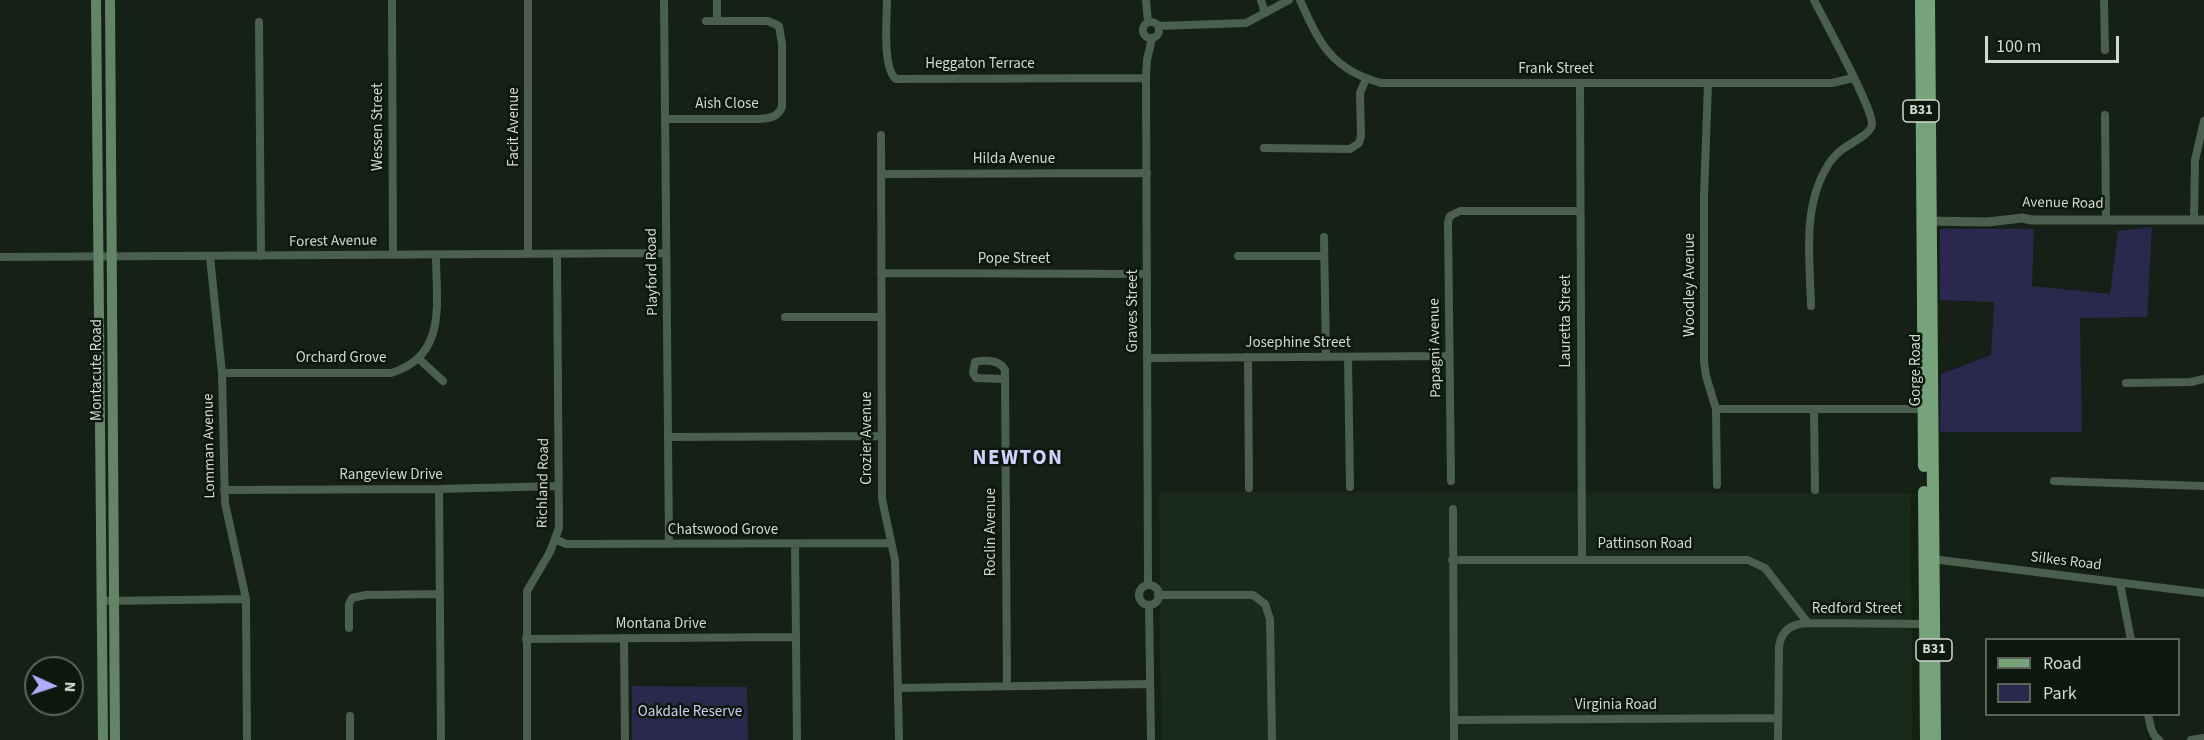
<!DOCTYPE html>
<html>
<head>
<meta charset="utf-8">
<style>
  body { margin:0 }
  #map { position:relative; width:2204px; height:740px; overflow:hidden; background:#152016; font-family:"Source Sans 3",sans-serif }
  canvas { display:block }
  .legend { position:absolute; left:1985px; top:638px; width:195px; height:78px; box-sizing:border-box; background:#0c170d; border:2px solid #5b655b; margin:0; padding:8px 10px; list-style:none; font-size:18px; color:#d1d9d1 }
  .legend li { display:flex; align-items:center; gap:12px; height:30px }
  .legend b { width:30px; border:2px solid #5b655b }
  .north { position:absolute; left:24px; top:656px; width:60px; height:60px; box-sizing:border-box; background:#0c170d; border:2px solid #5b655b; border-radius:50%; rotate:93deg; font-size:16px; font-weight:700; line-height:24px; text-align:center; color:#d1d9d1 }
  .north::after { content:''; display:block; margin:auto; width:21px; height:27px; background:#b0aefa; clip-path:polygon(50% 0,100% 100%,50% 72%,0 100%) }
  .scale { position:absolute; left:1985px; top:36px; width:134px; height:27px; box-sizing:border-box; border:3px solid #d1d9d1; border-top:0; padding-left:8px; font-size:18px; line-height:21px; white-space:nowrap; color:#d1d9d1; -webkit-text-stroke:4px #0c170d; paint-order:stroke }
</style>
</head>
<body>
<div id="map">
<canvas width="2204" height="740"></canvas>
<ul class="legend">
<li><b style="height:8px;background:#76a379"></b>Road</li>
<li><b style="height:16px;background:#2b284d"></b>Park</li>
</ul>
<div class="north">N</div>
<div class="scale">100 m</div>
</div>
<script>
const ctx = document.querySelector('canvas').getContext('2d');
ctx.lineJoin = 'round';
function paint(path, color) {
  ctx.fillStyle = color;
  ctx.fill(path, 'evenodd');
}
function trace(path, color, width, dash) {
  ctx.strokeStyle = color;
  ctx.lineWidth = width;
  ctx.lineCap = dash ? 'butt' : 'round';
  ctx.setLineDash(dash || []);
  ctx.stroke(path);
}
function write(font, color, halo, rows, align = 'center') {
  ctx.font = font + ' "Source Sans 3",sans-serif';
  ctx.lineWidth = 5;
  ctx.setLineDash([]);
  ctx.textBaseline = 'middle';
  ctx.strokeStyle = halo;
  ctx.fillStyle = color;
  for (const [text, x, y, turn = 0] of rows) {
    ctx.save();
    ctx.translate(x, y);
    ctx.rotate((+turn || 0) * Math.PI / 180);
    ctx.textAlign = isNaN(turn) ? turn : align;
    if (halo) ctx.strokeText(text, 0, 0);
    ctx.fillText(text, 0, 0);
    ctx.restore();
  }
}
paint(new Path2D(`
  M1159,492L1911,493L1912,740H1161Z`), '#19291a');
paint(new Path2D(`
  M2152,227L2147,317L2080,318L2082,432H1940L1941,374L1991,355L1994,302L1940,300V229H2034L2032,286L2110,294L2118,231Z
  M632,686L747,687L748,740H632Z`), '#2b284d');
trace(new Path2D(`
  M392,0L393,255
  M664,0L669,544
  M887,0C887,18 882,68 896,79L1146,78
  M1146,0L1148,22
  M1261,0L1265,13
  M1300,0C1319,43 1332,70 1381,83H1832L1853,78
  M2104,0L2105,50
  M717,21V0
  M259,22L261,256
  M1143 30a8 8 0 1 1 16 0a8 8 0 1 1-16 0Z
  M1158,26L1246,23L1289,0
  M1580,84L1582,558
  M1708,84L1704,196V362L1706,376L1716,409L1717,485
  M2105,115L2106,220
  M665,119H759C770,118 777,118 782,107V44L779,26L768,21H706
  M881,135L882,499L895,560L899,740
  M1264,148L1350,149L1359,143L1361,136L1360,93L1366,79
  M882,174L1147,173
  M2194,220L2195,160L2204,121
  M1324,237L1326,357
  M528,254V0
  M1238,256H1324
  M0,257L666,253
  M210,257L222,373L225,503L246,599L247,740
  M881,273L1147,274
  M1811,306C1810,262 1802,207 1827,167C1829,162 1834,157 1838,153C1846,144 1871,136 1872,124C1872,106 1825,22 1814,0
  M785,317H882
  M1248,357L1249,488
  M1348,357L1350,487
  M1148,358L1449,356
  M419,359L443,381
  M222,373H391C448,356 436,302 436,255
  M1004,379L976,378L973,373L975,362C985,360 999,359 1005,370L1007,686
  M2126,383L2191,382L2204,379
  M1716,409H1928
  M1814,409L1815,490
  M668,437L882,436
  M1451,481L1448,222L1450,216L1460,211H1579
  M2054,481L2204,486
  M439,489L441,740
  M224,490L439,489L559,486
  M1453,509L1454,740
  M555,539L566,544L891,543
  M795,544L797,740
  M1932,559L2204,593
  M1452,560H1748L1765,568L1808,623
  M2120,583L2131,640
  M1148,585L1146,78L1147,60L1152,38
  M1139 595a10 10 0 1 1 20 0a10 10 0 1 1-20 0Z
  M1158,595H1253L1265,604L1270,619L1272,740
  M102,601L246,599
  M1149,605L1151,740
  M349,628V604L352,598L366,595L439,594
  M624,638L625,740
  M526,639L796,637
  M899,688L1150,684
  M2148,714C2150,723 2151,735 2159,740
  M350,716V740
  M1454,720L1778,718
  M527,740V591L550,552L559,528L557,254
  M1778,740L1779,646C1782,629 1792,624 1808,623L1928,624
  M2191,740L2204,738`), '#4a604c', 8);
trace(new Path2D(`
  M1925,221L1988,222L2022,218L2032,220H2204`), '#4a604c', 9);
trace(new Path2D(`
  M96,0L103,740
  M110,0L115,740`), '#638566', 10);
trace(new Path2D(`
  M1921,0L1924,466
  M1929,0L1935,740
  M1924,492L1926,740`), '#76a379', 12);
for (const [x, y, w] of [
  [1921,111,36],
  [1934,650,36]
]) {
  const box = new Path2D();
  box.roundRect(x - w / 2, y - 11, w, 22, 4.5);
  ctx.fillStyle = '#0c170d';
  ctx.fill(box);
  trace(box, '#d1d9d1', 1.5);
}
write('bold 14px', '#d1d9d1', null, [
  ["B31",1921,111],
  ["B31",1934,650]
]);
write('15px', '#d1d9d1', '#0c170d', [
  ["Heggaton Terrace",980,65],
  ["Frank Street",1556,70],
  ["Aish Close",727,105],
  ["Wessen Street",379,127,-90],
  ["Facit Avenue",515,127,-90],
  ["Hilda Avenue",1014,160],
  ["Avenue Road",2063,204,1],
  ["Forest Avenue",333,242,-1],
  ["Pope Street",1014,260],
  ["Playford Road",653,272,-91],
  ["Woodley Avenue",1691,285,-90],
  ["Graves Street",1134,311,-90],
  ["Lauretta Street",1567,321,-90],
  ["Josephine Street",1298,344],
  ["Papagni Avenue",1436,348,-91],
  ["Orchard Grove",341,359],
  ["Montacute Road",98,370,-90],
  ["Gorge Road",1917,370,-90],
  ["Crozier Avenue",868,438,-90],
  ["Lomman Avenue",210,446,-91],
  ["Rangeview Drive",391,476],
  ["Richland Road",544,483,-89],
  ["Chatswood Grove",723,531],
  ["Roclin Avenue",992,532,-90],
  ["Pattinson Road",1645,545],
  ["Silkes Road",2066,562,7],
  ["Redford Street",1857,610],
  ["Montana Drive",661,625],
  ["Virginia Road",1616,706]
]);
write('15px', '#cfcff3', '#0c170d', [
  ["Oakdale Reserve",690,713]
]);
ctx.letterSpacing = '1.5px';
write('bold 21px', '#d1d1fd', '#0c170d', [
  ["NEWTON",1018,459]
]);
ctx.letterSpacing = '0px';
</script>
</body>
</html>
